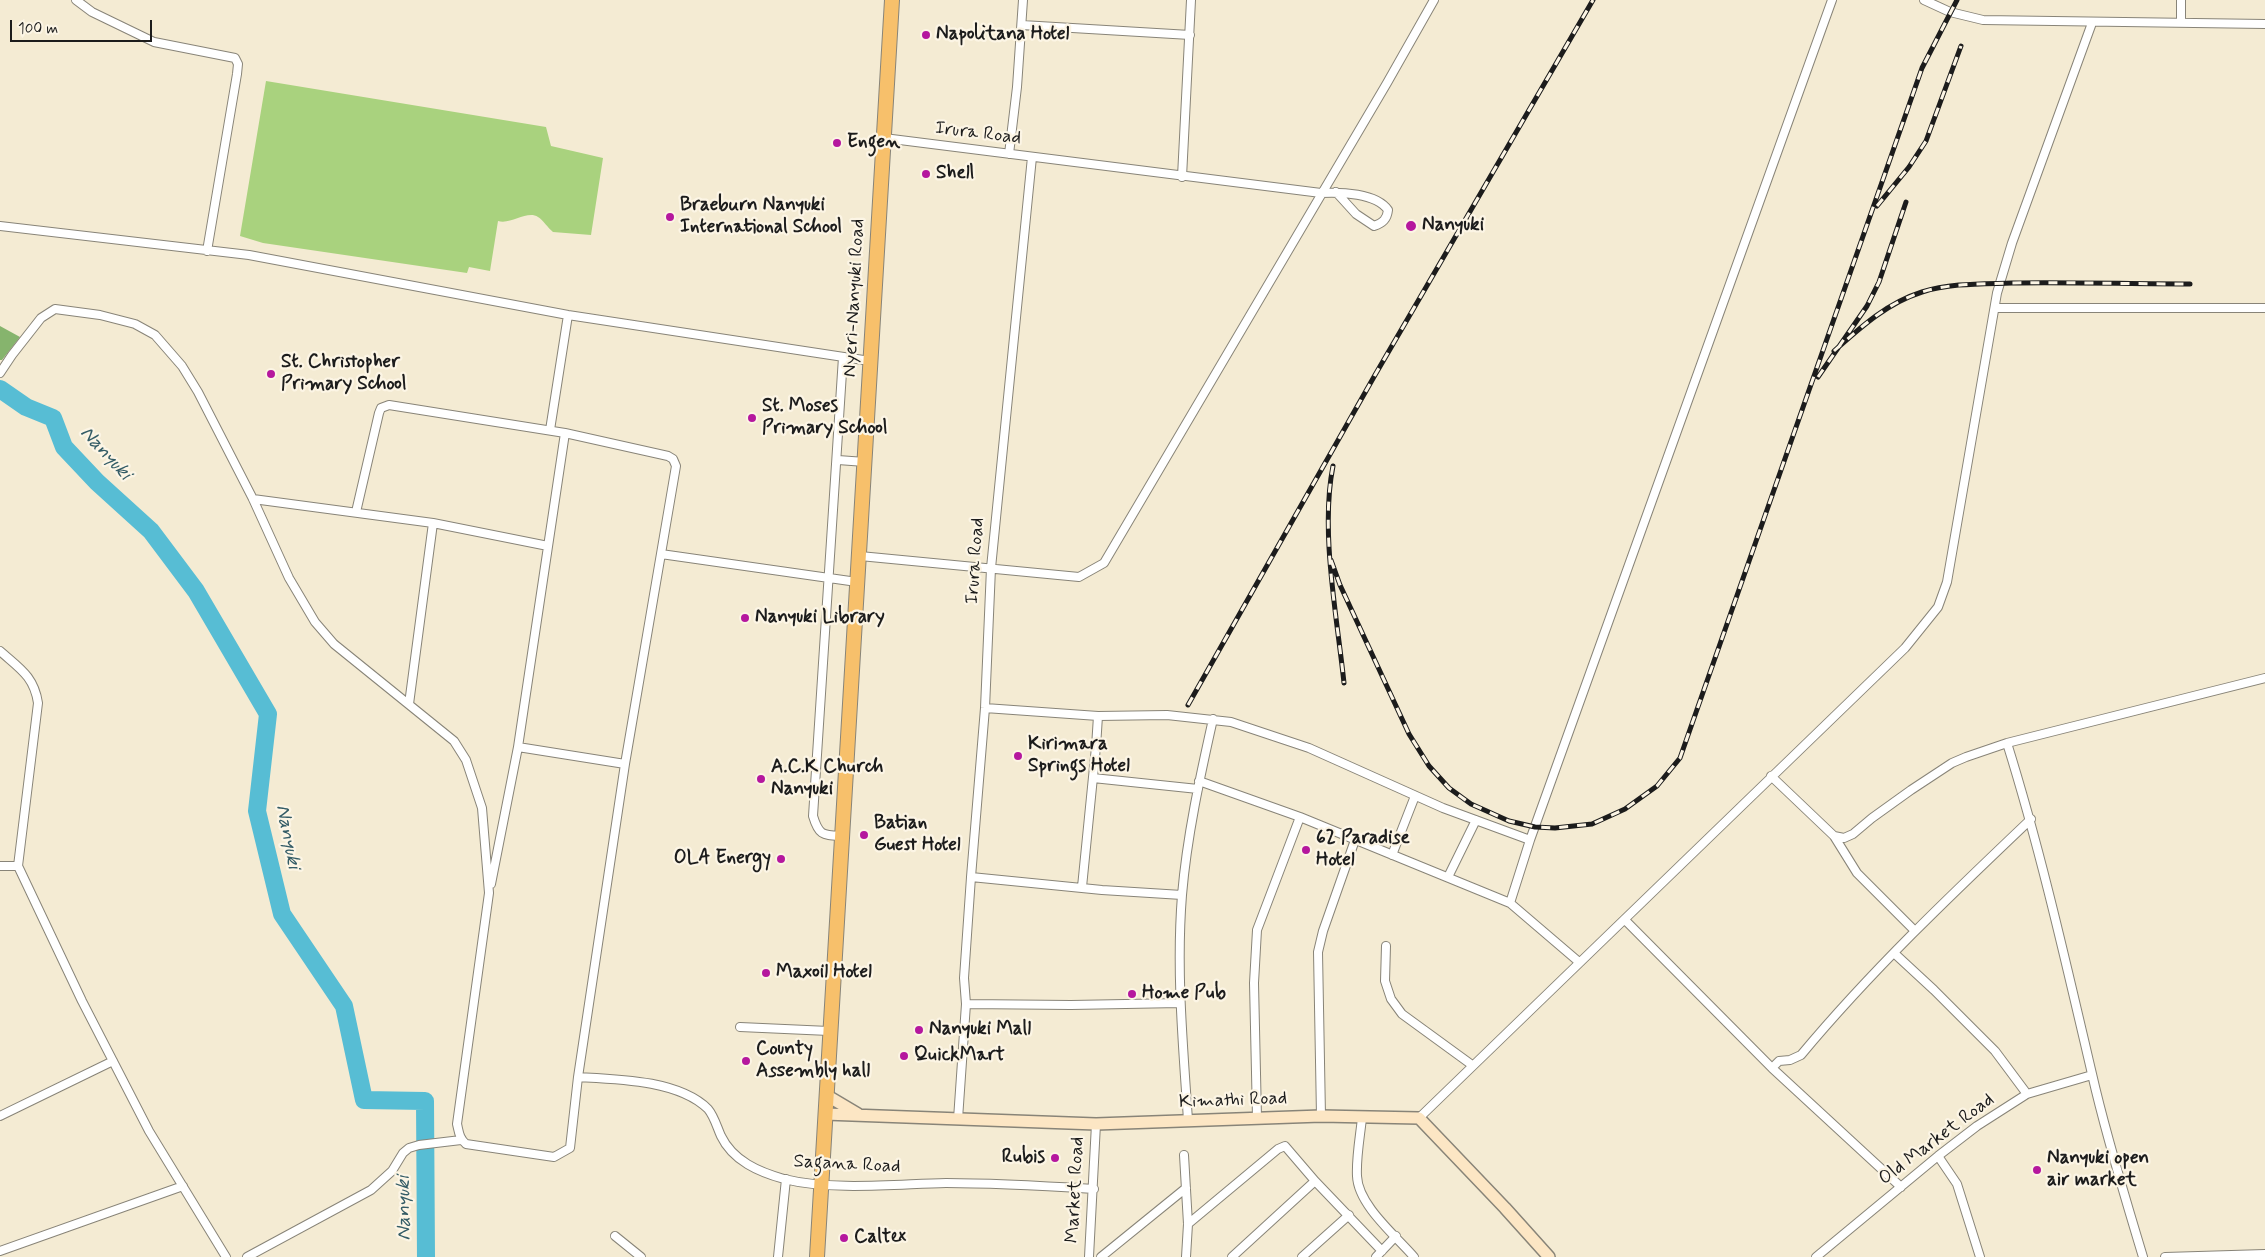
<!DOCTYPE html>
<html>
<head>
<meta charset="utf-8">
<style>
  body { margin:0 }
  #map { position:relative; width:2265px; height:1257px; overflow:hidden; background:#f4ebd3; font-family:Mynerve,sans-serif }
  canvas { display:block }
  .scale { position:absolute; left:10px; top:20px; width:142px; height:22px; box-sizing:border-box; border:2px solid #1c1c1c; border-top:0; padding-left:6px; font-size:15px; line-height:18px; white-space:nowrap; color:#1c1c1c; -webkit-text-stroke:4px #fcf5e5; paint-order:stroke }
</style>
</head>
<body>
<div id="map">
<canvas width="2265" height="1257"></canvas>
<div class="scale">100 m</div>
</div>
<script>
const ctx = document.querySelector('canvas').getContext('2d');
ctx.lineJoin = 'round';
function paint(path, color) {
  ctx.fillStyle = color;
  ctx.fill(path, 'evenodd');
}
function trace(path, color, width, dash) {
  ctx.strokeStyle = color;
  ctx.lineWidth = width;
  ctx.lineCap = dash ? 'butt' : 'round';
  ctx.setLineDash(dash || []);
  ctx.stroke(path);
}
function write(font, color, halo, rows, align = 'center') {
  ctx.font = font + ' Mynerve,sans-serif';
  ctx.lineWidth = 4.5;
  ctx.setLineDash([]);
  ctx.textBaseline = 'middle';
  ctx.strokeStyle = halo;
  ctx.fillStyle = color;
  for (const [text, x, y, turn = 0] of rows) {
    ctx.save();
    ctx.translate(x, y);
    ctx.rotate((+turn || 0) * Math.PI / 180);
    ctx.textAlign = isNaN(turn) ? turn : align;
    if (halo) ctx.strokeText(text, 0, 0);
    ctx.fillText(text, 0, 0);
    ctx.restore();
  }
}
paint(new Path2D(`
  M266,81L546,127L551,146L603,158L591,235L553,232C548,228 543,220 538,217C527,210 511,225 498,221L490,271L469,267L467,273L263,243L240,236Z`), '#a9d27e');
paint(new Path2D(`
  M0,326L20,337L2,360H0Z`), '#86b46d');
trace(new Path2D(`
  M0,389L26,407L53,418L64,447L97,482L151,531L196,591L268,714L257,811L282,914L344,1006L364,1100L425,1101L426,1257`), '#57bdd4', 18);
const street = new Path2D(`
  M76,0L92,12L154,42L235,58L238,64L237,74L207,251
  M1924,0L1950,12L1983,20L2265,24
  M2181,23V0
  M1022,25L1190,35
  M884,138L1321,193C1341,192 1376,193 1388,210C1387,219 1383,223 1374,226L1356,214L1336,192
  M1009,154L1017,87L1023,0
  M1182,177L1191,0
  M0,226L249,255L568,315L870,361
  M1995,308H2265
  M0,373L12,355L41,318L55,309L100,315L135,324L155,335L182,366L198,392L253,499L289,578L315,622L334,644L454,741L466,760L482,808L489,893L457,1124C459,1132 459,1138 466,1144L554,1157L570,1148L578,1077L625,764L676,466L673,459L668,456L565,433L389,405L381,408L379,413L356,512
  M550,430L568,315
  M838,460L865,462
  M253,499L433,523L548,546
  M661,554L857,582
  M860,556L1079,577L1104,563L1387,83L1434,0
  M0,651C19,668 34,676 38,703L18,866L82,1001L149,1131L226,1257
  M409,704L433,523
  M985,708L1098,716L1096,747L1082,887
  M1098,716L1167,715L1231,722L1309,748L1443,808L1530,840
  M2007,743C2041,852 2066,963 2092,1074C2106,1136 2125,1197 2143,1257
  M518,747L625,764
  M1771,776L1834,836L1844,838L1853,834L1872,818L1911,790L1952,763L1966,757L2007,743L2265,678
  M1093,778L1198,789
  M1199,781L1300,817L1510,903L1579,962
  M842,836C823,835 819,836 813,816L843,357
  M1834,836L1857,873L1915,931
  M1392,855L1415,796
  M0,866H18
  M971,877L1102,890L1182,895
  M1448,877L1476,820
  M491,884L518,747L565,433
  M1510,903L1530,840L1832,0
  M1625,920L1772,1068L1901,1187
  M1386,946L1385,981L1391,999L1402,1014L1472,1065
  M1894,953L1934,990L1995,1051L2027,1094
  M966,1004L1071,1005L1180,1003
  M740,1027L829,1031
  M1772,1068L1779,1061L1790,1060L1801,1055C1871,971 1951,895 2031,819
  M578,1077C617,1079 679,1080 708,1109C714,1116 717,1127 721,1136C733,1161 759,1172 784,1179C832,1191 897,1184 946,1183C996,1183 1045,1186 1094,1189
  M0,1116L113,1061
  M1321,1116L1318,952L1323,931L1355,840
  M1257,1118L1254,983L1257,930L1300,817
  M1362,1118C1360,1137 1356,1158 1357,1176C1358,1205 1396,1236 1414,1257
  M1419,1118L1905,648L1938,607L1947,582L1997,293L2012,243L2092,23
  M958,1119L966,1004L964,978L971,877L985,708L991,568L1032,157
  M1188,1120C1183,1045 1176,970 1182,895C1187,836 1200,777 1213,719
  M1184,1155L1188,1224L1186,1257
  M1938,1156L1957,1184L1980,1257
  M1188,1224L1278,1149L1285,1146L1315,1181L1382,1251
  M615,1236L641,1257
  M0,1251L183,1186
  M247,1257L371,1190L392,1171L403,1153L409,1148L419,1145L461,1140
  M778,1257L786,1179
  M1089,1257L1096,1124
  M1101,1257L1186,1188
  M1232,1257L1315,1181
  M1302,1257L1349,1215
  M1376,1257L1396,1236
  M1816,1257L1938,1156L1977,1126L2027,1094L2092,1075
  M2165,1257L2265,1254`);
const secondary = new Path2D(`
  M826,1095L858,1114
  M825,1114L1096,1124L1321,1116L1419,1118L1505,1208L1549,1257`);
const highway = new Path2D(`
  M817,1257L892,0`);
trace(street, '#888478', 10);
trace(secondary, '#888478', 14);
trace(highway, '#888478', 16);
trace(street, '#fff', 8);
trace(secondary, '#fce6c4', 11);
trace(highway, '#f7c06b', 14);
const rail = new Path2D(`
  M1877,206L1909,167L1926,141L1961,46
  M1834,351C1861,327 1887,303 1922,292C1950,283 1983,284 2012,283C2071,282 2131,284 2190,284
  M1818,377L1867,306L1879,282L1906,202
  M1333,466C1320,531 1337,616 1344,683
  M1331,560L1340,585L1409,734L1429,766L1449,788L1471,804L1509,821L1535,827L1555,828L1592,824L1625,809L1657,786L1680,758L1922,68L1957,0
  M1188,705L1375,375L1593,0`);
trace(rail, '#1c1c1c', 5);
trace(rail, '#fcf5e5', 3, [9]);
for (const [x, y, r, color] of [
  [926,35,5,"#b5179e"],
  [837,143,5,"#b5179e"],
  [926,174,5,"#b5179e"],
  [670,217,5,"#b5179e"],
  [1411,226,6,"#b5179e"],
  [271,374,5,"#b5179e"],
  [752,418,5,"#b5179e"],
  [745,618,5,"#b5179e"],
  [1018,756,5,"#b5179e"],
  [761,779,5,"#b5179e"],
  [864,835,5,"#b5179e"],
  [1306,850,5,"#b5179e"],
  [781,859,5,"#b5179e"],
  [766,973,5,"#b5179e"],
  [1132,994,5,"#b5179e"],
  [919,1030,5,"#b5179e"],
  [904,1056,5,"#b5179e"],
  [746,1061,5,"#b5179e"],
  [1055,1158,5,"#b5179e"],
  [2037,1170,5,"#b5179e"],
  [844,1238,5,"#b5179e"]
]) {
  const dot = new Path2D();
  dot.arc(x, y, r, 0, 2 * Math.PI);
  ctx.fillStyle = color;
  ctx.fill(dot);
  trace(dot, '#fcf5e5', 2);
}
write('bold 19px', '#1c1c1c', '#fcf5e5', [
  ["Napolitana Hotel",936,35],
  ["Engen",847,143],
  ["Shell",936,174],
  ["Braeburn Nanyuki",680,206],
  ["International School",680,228],
  ["Nanyuki",1422,226],
  ["St. Christopher",281,363],
  ["Primary School",281,385],
  ["St. Moses",762,407],
  ["Primary School",762,429],
  ["Nanyuki Library",755,618],
  ["Kirimara",1028,745],
  ["Springs Hotel",1028,767],
  ["A.C.K Church",771,768],
  ["Nanyuki",771,790],
  ["Batian",874,824],
  ["Guest Hotel",874,846],
  ["62 Paradise",1316,839],
  ["Hotel",1316,861],
  ["OLA Energy",771,859,"right"],
  ["Maxoil Hotel",776,973],
  ["Home Pub",1142,994],
  ["Nanyuki Mall",929,1030],
  ["County",756,1050],
  ["Assembly hall",756,1072],
  ["QuickMart",914,1056],
  ["Rubis",1045,1158,"right"],
  ["Nanyuki open",2047,1159],
  ["air market",2047,1181],
  ["Caltex",854,1238]
], 'left');
write('19px', '#1c1c1c', '#fcf5e5', [
  ["Irura Road",978,134,7],
  ["Nyeri-Nanyuki Road",855,298,-87],
  ["Irura Road",976,561,-86],
  ["Kimathi Road",1233,1101,-2],
  ["Old Market Road",1937,1140,-37],
  ["Sagana Road",847,1165,3],
  ["Market Road",1076,1190,-87]
]);
write('italic 20px', '#345c66', '#fcf5e5', [
  ["Nanyuki",105,454,47],
  ["Nanyuki",287,837,79],
  ["Nanyuki",405,1208,-91]
]);
</script>
</body>
</html>
